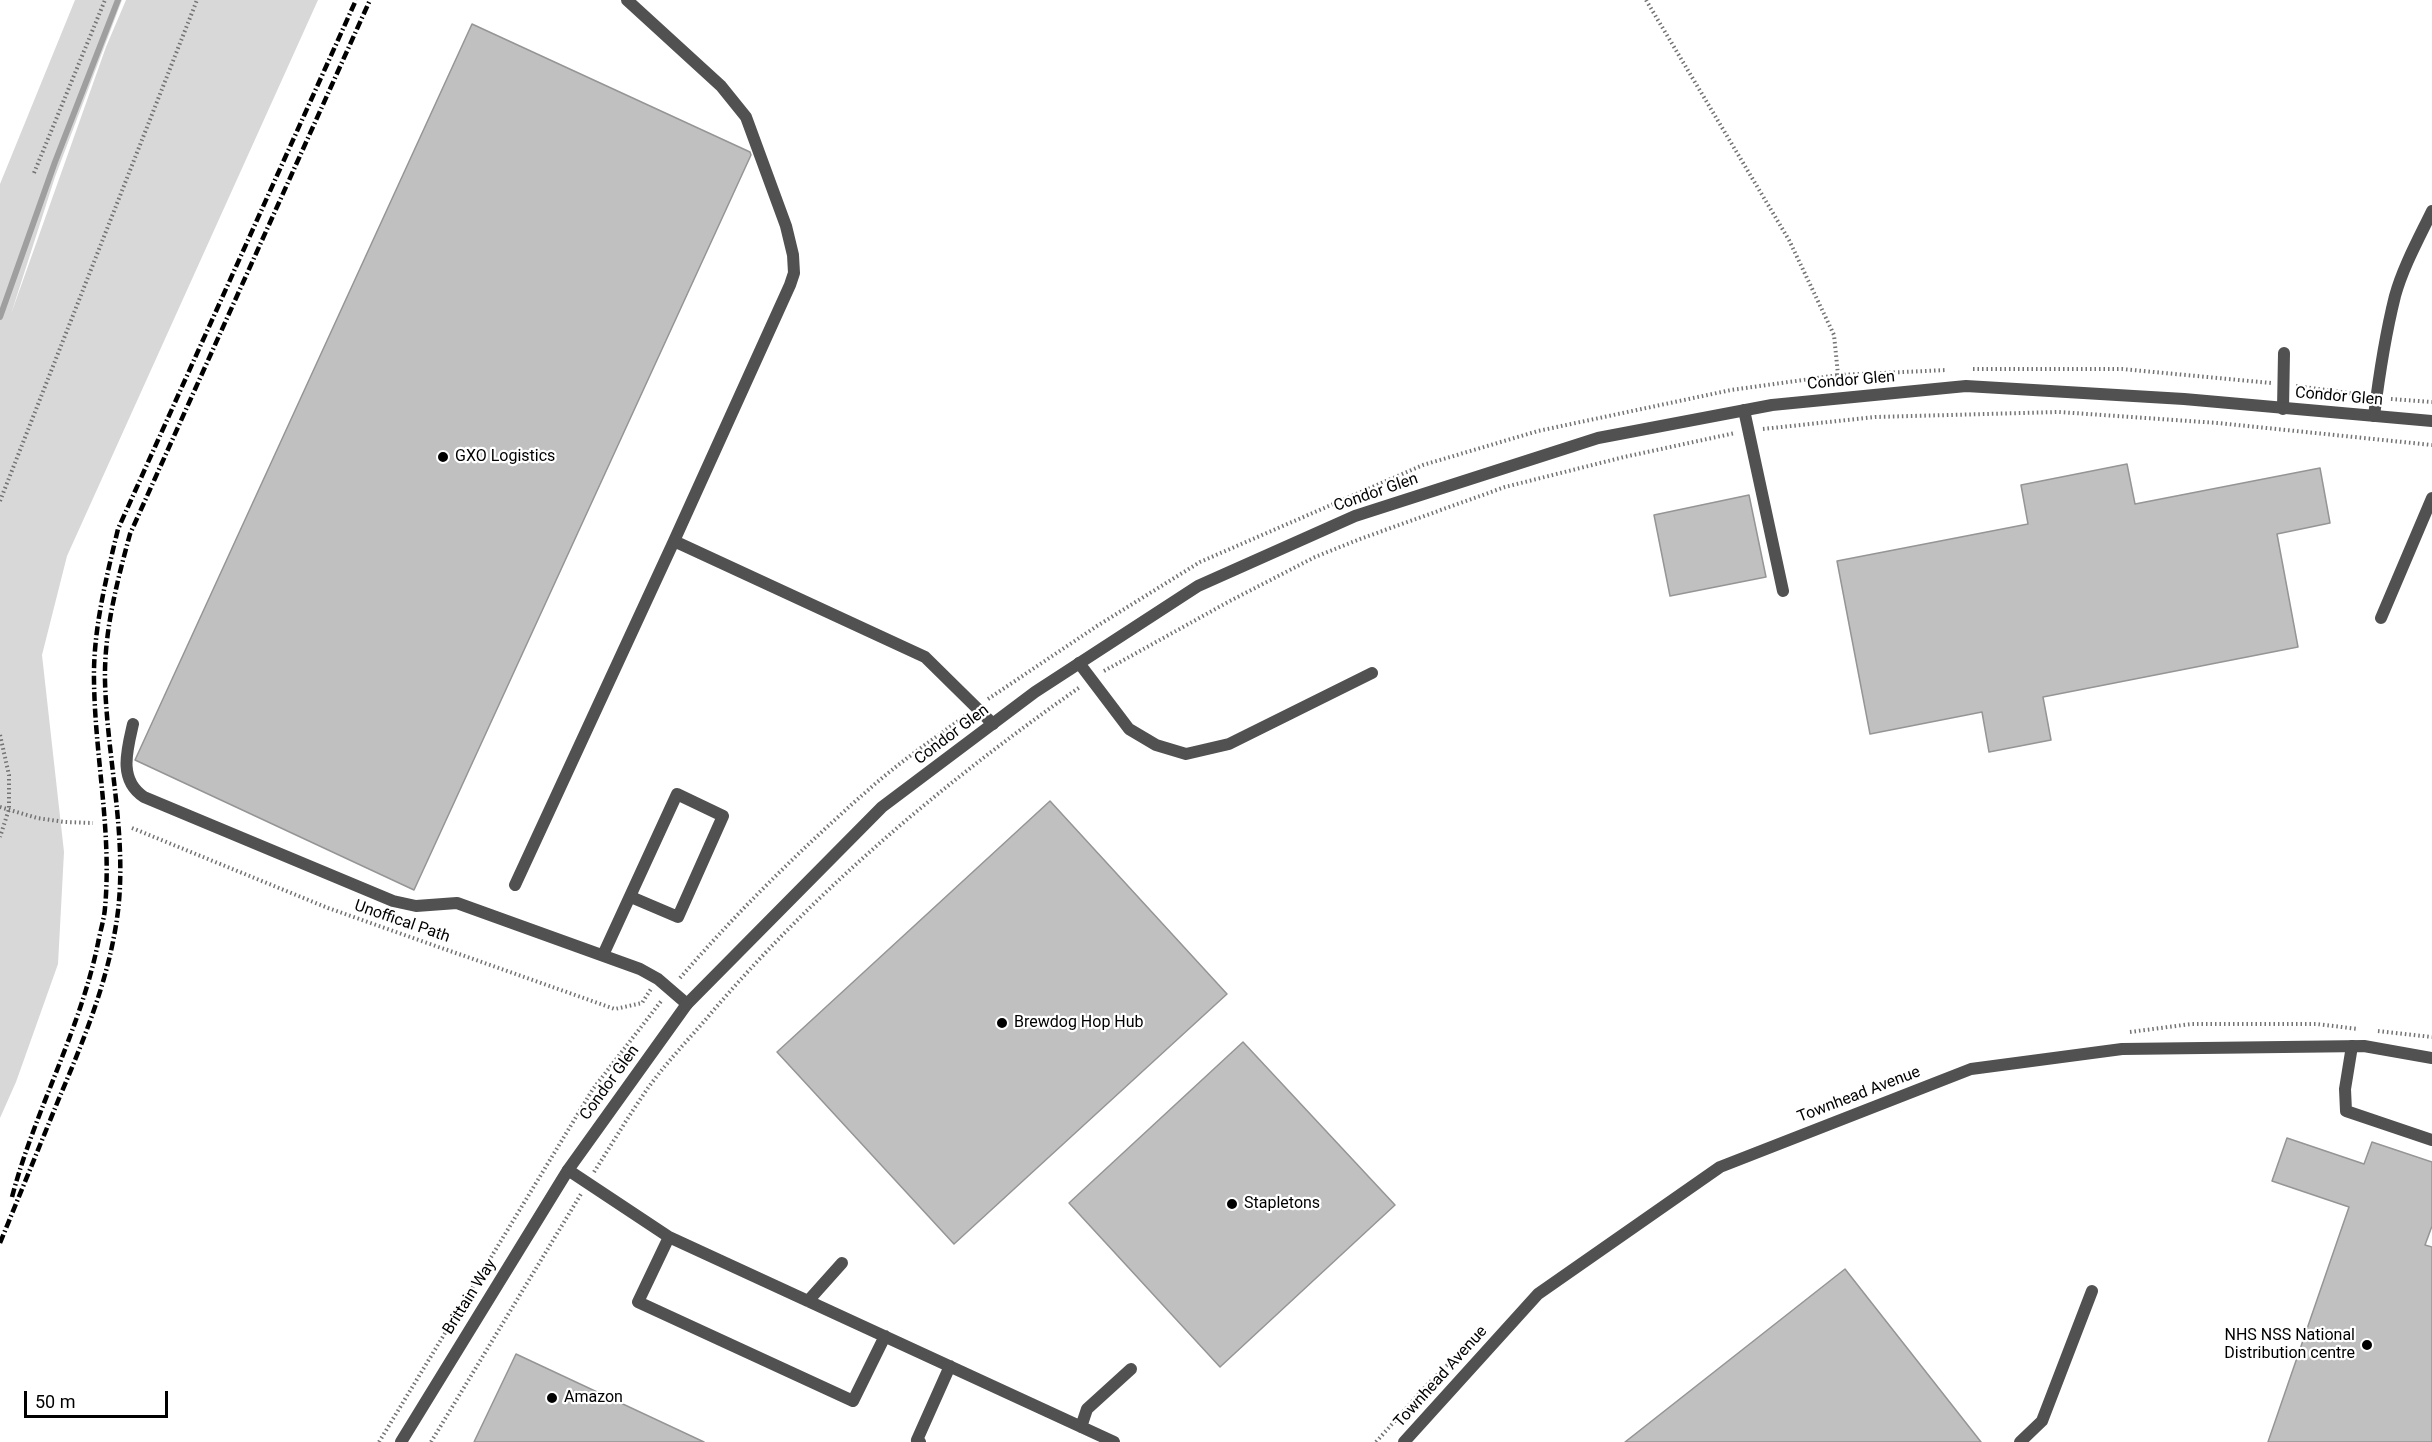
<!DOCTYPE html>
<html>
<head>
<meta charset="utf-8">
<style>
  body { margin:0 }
  #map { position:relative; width:2432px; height:1442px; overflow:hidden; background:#fff; font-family:Roboto,sans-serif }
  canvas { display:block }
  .scale { position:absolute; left:24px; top:1391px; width:144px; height:27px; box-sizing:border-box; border:3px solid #000; border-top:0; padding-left:8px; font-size:18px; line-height:21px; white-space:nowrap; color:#000; -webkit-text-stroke:4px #fff; paint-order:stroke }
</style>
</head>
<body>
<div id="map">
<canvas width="2432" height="1442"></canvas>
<div class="scale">50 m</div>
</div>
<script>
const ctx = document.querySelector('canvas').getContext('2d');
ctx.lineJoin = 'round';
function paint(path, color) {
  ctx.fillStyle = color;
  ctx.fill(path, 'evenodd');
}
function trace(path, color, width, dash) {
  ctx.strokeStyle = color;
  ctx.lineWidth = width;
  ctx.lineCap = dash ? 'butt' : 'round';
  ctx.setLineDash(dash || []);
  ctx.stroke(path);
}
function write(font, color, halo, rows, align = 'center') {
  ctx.font = font + ' Roboto,sans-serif';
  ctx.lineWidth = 4.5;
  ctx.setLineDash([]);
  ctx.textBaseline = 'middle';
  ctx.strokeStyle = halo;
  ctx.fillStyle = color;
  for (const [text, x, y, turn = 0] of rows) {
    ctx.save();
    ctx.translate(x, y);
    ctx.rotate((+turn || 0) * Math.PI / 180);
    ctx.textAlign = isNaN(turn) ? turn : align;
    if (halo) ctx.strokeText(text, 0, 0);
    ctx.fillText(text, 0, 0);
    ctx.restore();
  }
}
paint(new Path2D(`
  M75,0H122L55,177L11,314L106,47L126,0H318L67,556L42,655L64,852L58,964L16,1082L0,1118V184Z`), '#d8d8d8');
trace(new Path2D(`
  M0,317L55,162L118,0`), '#9f9f9f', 6);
const building = new Path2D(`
  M472,24L750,152L751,155L414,890L135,760Z
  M2127,464L2135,504L2320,468L2330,523L2277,534L2298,647L2043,697L2051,740L1989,752L1982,712L1870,734L1837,561L2028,524L2021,485Z
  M1749,495L1766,577L1670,596L1654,515Z
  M1050,801L1227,994L954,1244L777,1052Z
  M1243,1042L1395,1205L1220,1367L1069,1203Z
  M2287,1138L2364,1164L2372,1142L2432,1162V1226L2425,1245L2432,1247V1442H2268L2349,1207L2272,1181Z
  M1845,1269L1981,1442H1625Z
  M516,1354L704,1442H474Z`);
paint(building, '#c0c0c0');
trace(building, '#959595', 1.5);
trace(new Path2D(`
  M1646,0L1789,240L1834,335L1839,384
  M34,173L105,0
  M1973,369H2122L2271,383
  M2296,386L2363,395
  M2391,399L2432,402
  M1763,429L1875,417L2059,412L2218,423L2432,445
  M0,501L197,0
  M1104,671L1228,602L1315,557L1360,539L1505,487L1624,457L1735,433
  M988,699L1097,626L1200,562L1423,465L1538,431L1731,390L1839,375L1947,370
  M0,735L9,775V809L0,837
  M0,807L37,818L65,822L93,823
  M132,828L328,908L615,1009L642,1003L651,989
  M680,978C737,912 801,849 867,791C897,764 932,740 965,716
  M2378,1031L2432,1037
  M2130,1032L2191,1024H2317L2358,1029
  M594,1172C612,1144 629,1115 648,1088C666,1063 687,1041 707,1018C815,890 943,783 1080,687
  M379,1442L593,1089L662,1000
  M431,1442L581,1194
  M1376,1442L1427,1385L1475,1338`), '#737373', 4, [1.5, 3]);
trace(new Path2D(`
  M627,0L721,86L746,117L786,226L793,255L794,273L790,285L674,541
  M2283,409L2284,353
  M1744,410L1783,591
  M2374,416C2379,376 2385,336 2395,296C2403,267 2419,238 2432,211
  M2381,618L2432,498
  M1079,663L1129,729L1156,745L1186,754L1229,744L1372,673
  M133,724C127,750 118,780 144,797L393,901L416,906L457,903L640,969L658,979L687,1004
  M515,885L674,541L925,657L993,724
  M603,955L677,794L723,816L678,917L631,897
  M2352,1046L2345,1089L2346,1111L2432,1140
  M568,1170L669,1237L1114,1442
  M669,1237L638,1302L853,1401L885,1336
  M808,1301L842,1263
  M1081,1427L1087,1409L1131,1369
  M920,1442L917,1440L950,1366
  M2020,1442L2042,1421L2092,1291`), '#515151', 12);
trace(new Path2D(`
  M401,1442L568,1170L687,1004L882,807L1035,692L1198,586L1355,516L1598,438L1772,405L1966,386L2184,399L2432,421
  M1404,1442L1538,1294L1720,1167L1971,1069L2122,1049L2364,1046L2432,1058`), '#515151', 12);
trace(new Path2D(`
  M12,1197C35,1110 80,1031 98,943C100,932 104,920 105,908C112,832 95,757 94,681C93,630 106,579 118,529L356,0
  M0,1243C20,1194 40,1145 60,1096C85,1037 110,976 118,911C127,834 107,758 105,681C104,631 117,582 130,534L370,0`), '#000', 4.5, [9, 3, 1.5, 3]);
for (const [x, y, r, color] of [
  [443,457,6,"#000"],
  [1002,1023,6,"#000"],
  [1232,1204,6,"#000"],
  [2367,1345,6,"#000"],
  [552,1398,6,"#000"]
]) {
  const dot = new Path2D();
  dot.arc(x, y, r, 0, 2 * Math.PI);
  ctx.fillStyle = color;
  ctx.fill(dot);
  trace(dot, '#fff', 2);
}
write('16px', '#000', '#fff', [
  ["Condor Glen",1851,381,-5],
  ["Condor Glen",2339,397,5],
  ["Condor Glen",1376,493,-19],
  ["Condor Glen",952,735,-37],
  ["Unoffical Path",402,922,19],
  ["Condor Glen",610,1083,-54],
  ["Townhead Avenue",1859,1095,-21],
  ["Brittain Way",470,1297,-58],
  ["Townhead Avenue",1441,1377,-48]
]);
write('16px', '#000', '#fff', [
  ["GXO Logistics",455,457],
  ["Brewdog Hop Hub",1014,1023],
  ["Stapletons",1244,1204],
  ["NHS NSS National",2355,1336,"right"],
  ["Distribution centre",2355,1354,"right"],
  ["Amazon",564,1398]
], 'left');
</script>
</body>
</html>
